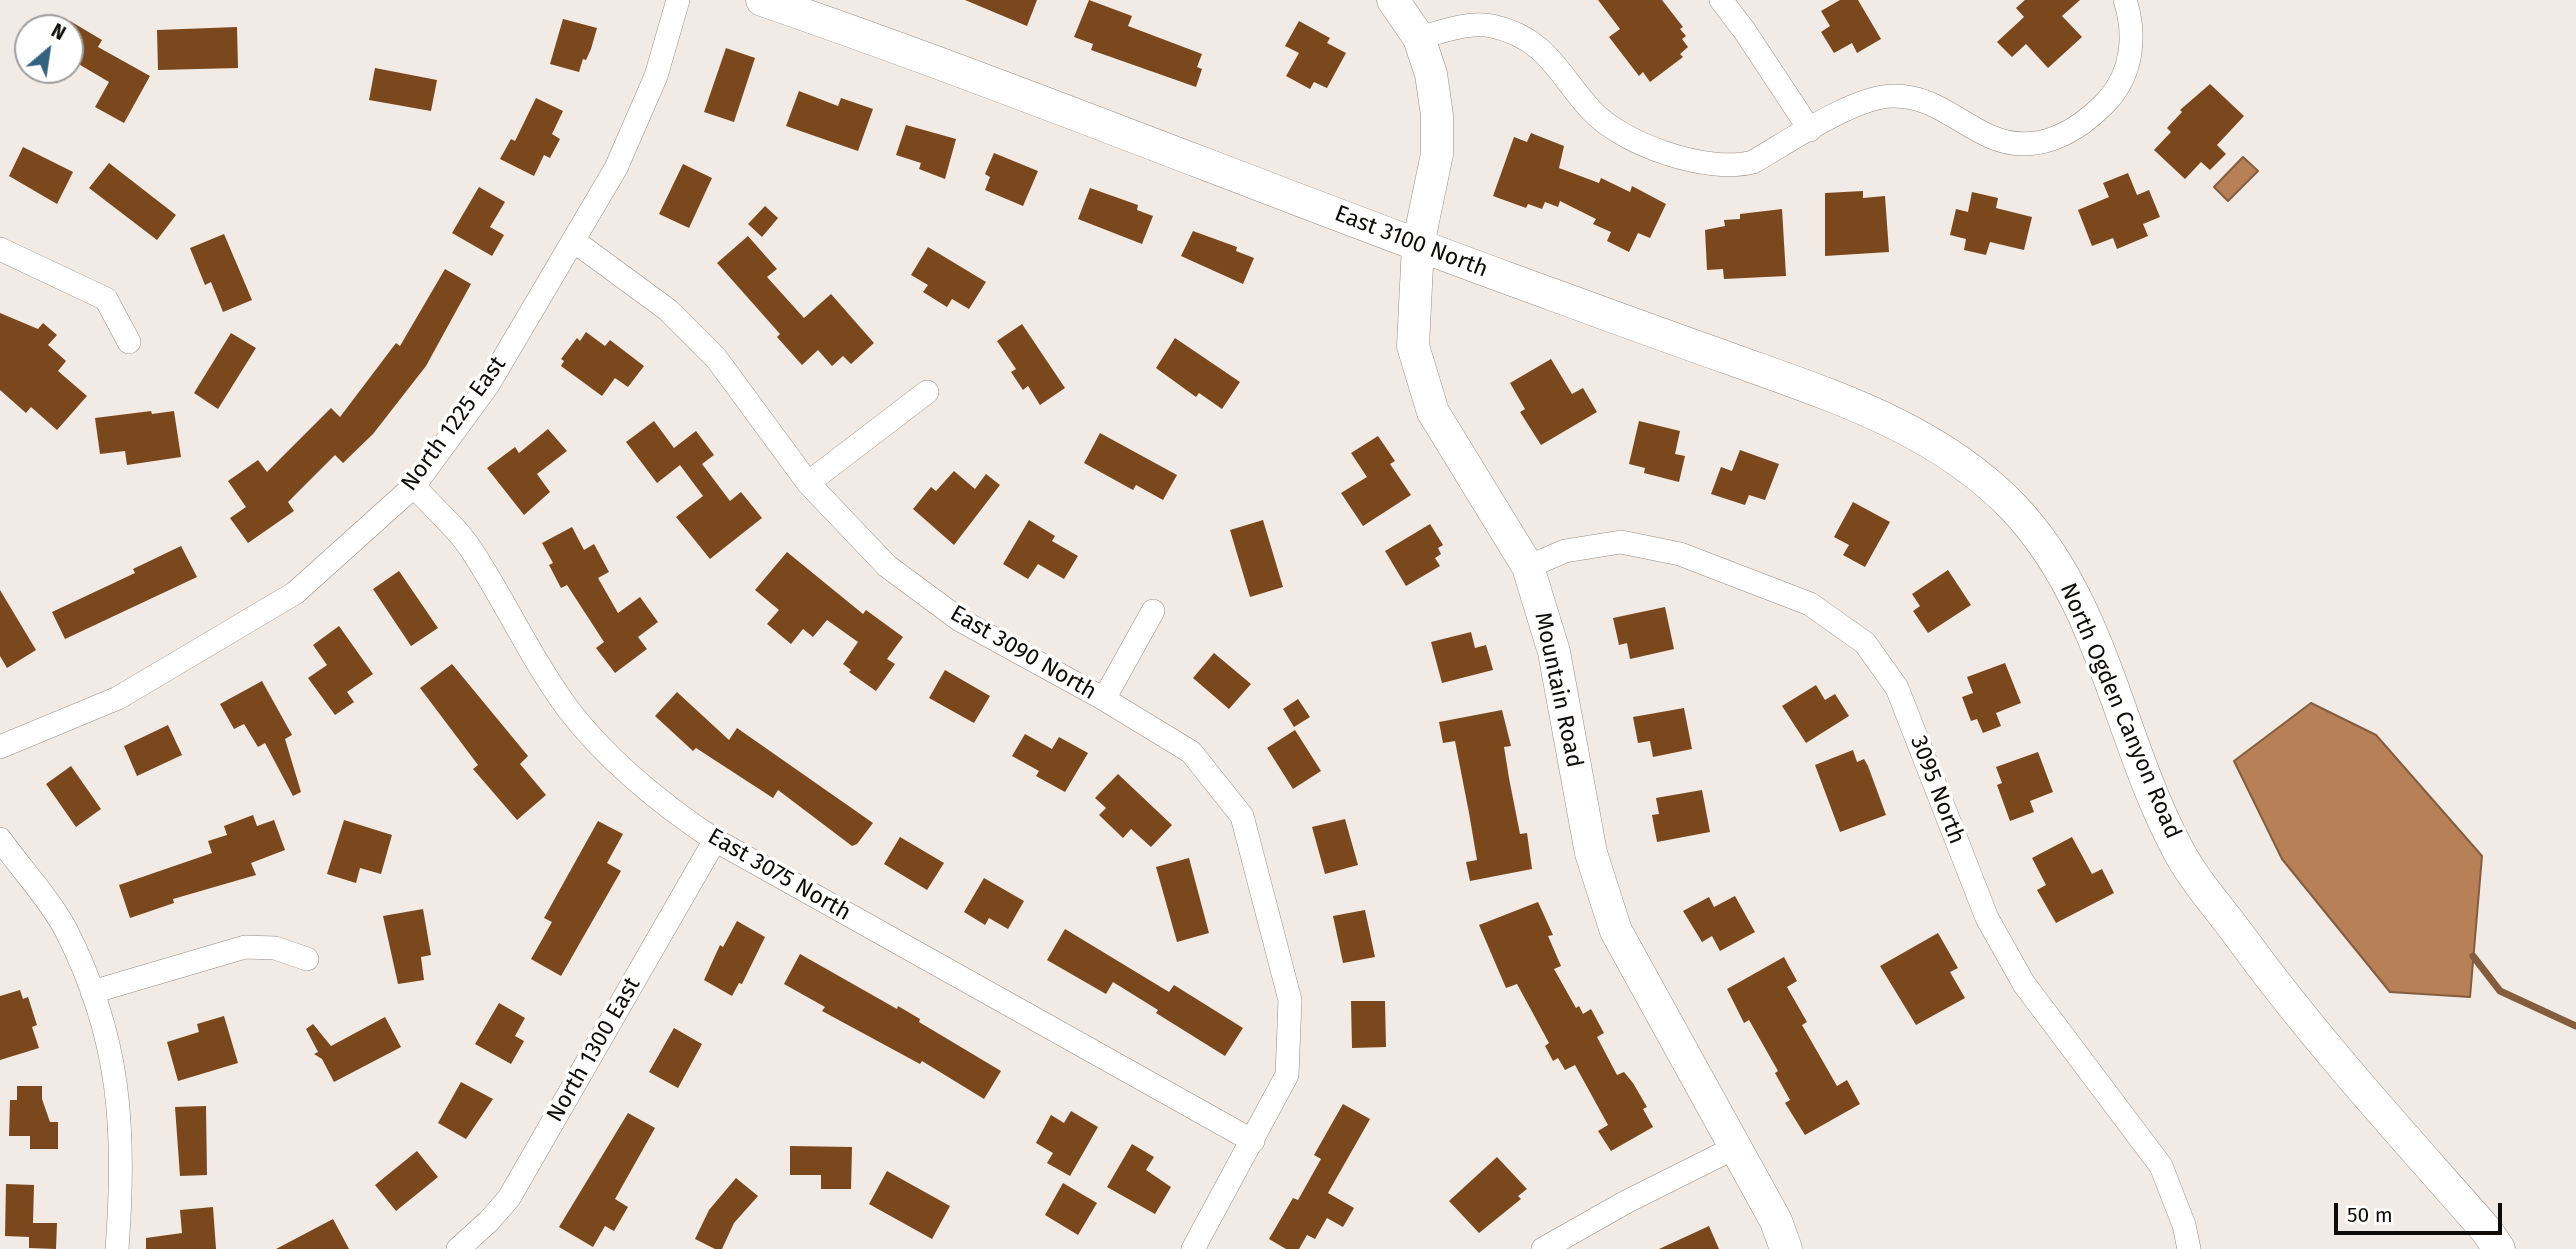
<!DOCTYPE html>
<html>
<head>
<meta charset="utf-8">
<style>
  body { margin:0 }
  #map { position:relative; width:2576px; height:1249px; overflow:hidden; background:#f2eae4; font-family:"Fira Sans",sans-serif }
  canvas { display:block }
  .north { position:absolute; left:14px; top:14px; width:70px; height:70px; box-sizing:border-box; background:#fff; border:2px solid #9f9d9d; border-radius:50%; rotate:29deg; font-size:19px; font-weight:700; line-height:28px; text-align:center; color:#0e0b09 }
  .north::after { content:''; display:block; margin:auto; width:24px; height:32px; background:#316280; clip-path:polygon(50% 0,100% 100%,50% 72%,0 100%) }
  .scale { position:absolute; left:2334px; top:1203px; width:168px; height:32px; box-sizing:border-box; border:4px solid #0e0b09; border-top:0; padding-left:9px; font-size:21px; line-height:24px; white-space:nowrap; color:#0e0b09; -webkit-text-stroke:5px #fff; paint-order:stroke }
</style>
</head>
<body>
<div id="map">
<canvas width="2576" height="1249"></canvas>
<div class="north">N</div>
<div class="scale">50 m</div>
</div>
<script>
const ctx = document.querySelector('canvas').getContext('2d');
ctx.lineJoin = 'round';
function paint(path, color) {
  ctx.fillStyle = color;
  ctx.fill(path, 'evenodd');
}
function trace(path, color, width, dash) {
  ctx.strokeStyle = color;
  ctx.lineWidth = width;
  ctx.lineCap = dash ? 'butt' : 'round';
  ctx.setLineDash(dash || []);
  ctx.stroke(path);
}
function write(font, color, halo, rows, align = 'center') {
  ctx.font = font + ' "Fira Sans",sans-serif';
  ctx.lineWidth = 7;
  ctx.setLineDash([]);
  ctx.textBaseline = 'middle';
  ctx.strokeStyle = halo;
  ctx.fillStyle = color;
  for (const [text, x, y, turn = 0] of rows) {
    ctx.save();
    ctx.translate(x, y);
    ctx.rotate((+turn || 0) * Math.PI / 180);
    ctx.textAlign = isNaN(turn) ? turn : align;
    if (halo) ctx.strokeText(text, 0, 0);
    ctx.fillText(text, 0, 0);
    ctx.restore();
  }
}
const water = new Path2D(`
  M2243,157L2258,171L2228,201L2214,187Z
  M2311,703L2376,735L2482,856L2470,997L2390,992L2282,859L2234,761Z`);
paint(water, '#b78056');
trace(water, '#845d3f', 2);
trace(new Path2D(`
  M2473,956L2500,991L2576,1026`), '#845d3f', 7);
paint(new Path2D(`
  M965,0H1037L1027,26Z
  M1089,0L1132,16L1128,26L1202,54L1197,67L1202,69L1196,87L1091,50L1093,44L1074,37Z
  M1598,0H1662L1683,27L1680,29L1686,36L1682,39L1688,47L1680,54L1683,57L1650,82L1643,72L1639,76L1609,37L1620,29Z
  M1840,0H1858L1881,39L1857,53L1852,43L1834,53L1821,32L1830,26L1821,11Z
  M2025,0H2080L2062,16L2082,37L2048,68L2026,44L2012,57L1997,42L2024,17L2016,8Z
  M563,19L597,28L591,49L586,60L583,59L579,72L550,64Z
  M70,21L102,40L98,47L150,76L124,123L95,107L109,82L70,59Z
  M1299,21L1330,38L1327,43L1346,53L1327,88L1314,82L1310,89L1286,76L1299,53L1285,46Z
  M237,27L238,68L158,70L157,30Z
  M726,48L755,58L734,122L704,112Z
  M375,68L437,80L431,111L369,100Z
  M2210,84L2244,116L2217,145L2226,154L2210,170L2201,162L2185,179L2154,150L2171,132L2167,128L2182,112L2180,110Z
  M799,91L838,106L841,98L873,109L858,151L786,126Z
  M536,98L563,111L552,134L560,139L550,158L544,155L534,176L500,159L511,139L515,141Z
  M906,125L956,139L945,179L919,169L921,163L896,155Z
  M1531,133L1564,146L1559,168L1599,183L1601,178L1630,192L1632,186L1666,204L1650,238L1638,233L1629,252L1607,241L1611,232L1593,224L1596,219L1560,201L1558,207L1545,202L1542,209L1528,204L1526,208L1493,196L1514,137L1527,142Z
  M23,147L73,172L57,204L9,176Z
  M994,153L1038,171L1023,206L985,190L990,177L985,174Z
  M109,163L176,215L157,240L89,188Z
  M683,164L712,178L689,228L659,214Z
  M2128,173L2137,195L2149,190L2160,217L2143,224L2148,236L2117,249L2113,238L2092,246L2078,210L2109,197L2103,183Z
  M479,187L505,202L490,227L504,235L492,256L452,233Z
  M1090,188L1138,205L1137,210L1153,216L1142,244L1078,219Z
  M1863,191V198L1885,196L1889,252L1825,256V193Z
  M1972,192L1998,198L1996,208L2032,217L2024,250L1990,242L1986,255L1964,250L1966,239L1950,235L1956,209L1968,212Z
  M765,206L778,218L762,237L748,224Z
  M1782,209L1786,276L1724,279L1723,269L1707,270L1705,230L1725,226L1724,220L1740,219V214Z
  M1193,231L1237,247L1236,251L1254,258L1243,284L1181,256Z
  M224,234L252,300L223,312L211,282L205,285L190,248Z
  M748,236L777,269L767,277L804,318L831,294L874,343L851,364L843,356L832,366L818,350L802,365L777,337L780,334L717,263Z
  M928,247L986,282L969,309L952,299L947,307L923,292L928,285L911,275Z
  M445,269L471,284L426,366L373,434L343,463L335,455L288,502L294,511L248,543L230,518L246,507L228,481L258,460L267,472L331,408L340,417L396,343L400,346Z
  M0,313L38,329L43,323L57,335L48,345L66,361L58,371L87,396L57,430L31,407L26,413L0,390Z
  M1022,324L1065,388L1040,405L1028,386L1023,390L1011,372L1016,369L997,341Z
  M586,332L605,346L610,340L644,366L628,387L615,378L602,396L561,366L564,361L561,359L577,338L580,341Z
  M231,333L256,348L218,409L194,393Z
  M1175,338L1240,382L1222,409L1199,393L1196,397L1156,368Z
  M1551,359L1572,394L1583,388L1597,412L1541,445L1520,412L1525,409L1510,383Z
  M151,411L152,414L174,411L181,457L127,465L125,451L100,454L95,418Z
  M654,421L674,448L696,431L714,455L702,464L730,501L741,492L762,518L710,559L676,517L703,496L680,465L657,483L626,442Z
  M1639,421L1680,431L1675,454L1685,456L1679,482L1644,473L1645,468L1629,464Z
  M548,429L567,451L537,474L550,492L524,515L487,468L515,447L519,453Z
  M1100,433L1177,475L1163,500L1136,485L1133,490L1084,463Z
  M1378,436L1395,461L1390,464L1411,495L1363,526L1341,493L1367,477L1351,453Z
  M1740,450L1779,464L1765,500L1749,495L1745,505L1711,494L1721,467L1732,471Z
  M954,471L975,489L986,474L1000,485L954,545L913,509L931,487L936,491Z
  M1853,502L1890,522L1865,567L1843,555L1849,545L1834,537Z
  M1029,520L1055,536L1052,541L1078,556L1064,579L1038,564L1028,579L1003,564Z
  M1263,520L1283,587L1250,597L1230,530Z
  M1430,524L1443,545L1438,548L1441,554L1435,558L1440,566L1406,586L1385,551Z
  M572,527L584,550L594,544L609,572L598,578L618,613L640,597L658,622L638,637L647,649L615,673L596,648L604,642L567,585L561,588L549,565L553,563L542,543Z
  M181,546L197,577L65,639L52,612L135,573L133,569Z
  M787,552L863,614L866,610L903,637L887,659L895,664L876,691L849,672L851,670L843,664L858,642L827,620L813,637L803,629L791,644L767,624L779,610L755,590Z
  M1948,570L1971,605L1928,633L1913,611L1920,606L1912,594Z
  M399,571L438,628L411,646L373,589Z
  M0,590L36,650L7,668L0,656Z
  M1665,607L1674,649L1630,659L1627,643L1619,645L1613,618Z
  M339,626L373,674L347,692L354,702L335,715L308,678L327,665L313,645Z
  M1471,632L1475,648L1486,645L1493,670L1442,683L1431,642Z
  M1214,653L1251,684L1229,709L1193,678Z
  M2005,663L2021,703L1996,713L2001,726L1983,733L1977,719L1971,721L1962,697L1973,693L1967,677Z
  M452,664L528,756L520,764L546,795L517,820L473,769L478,765L420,688Z
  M945,670L990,696L974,723L929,698Z
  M262,681L292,735L285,739L301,792L293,796L265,743L258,747L244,724L234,729L220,704Z
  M1816,685L1825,700L1835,694L1849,716L1806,743L1782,706Z
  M677,692L729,740L737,728L873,823L857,844L852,846L778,790L773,798L696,748L693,751L655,716Z
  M1298,699L1310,717L1294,727L1283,709Z
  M1684,708L1692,749L1653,757L1650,741L1638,743L1633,717Z
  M1502,710L1511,746L1504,747L1509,778L1520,834L1527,833L1532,869L1470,881L1466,862L1477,860L1469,813L1455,741L1443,743L1439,722Z
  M168,725L182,755L137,776L124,746Z
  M1295,730L1321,771L1293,789L1267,748Z
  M1025,734L1052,749L1059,737L1088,753L1065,792L1036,776L1039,771L1012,756Z
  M1853,750L1857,762L1864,759L1868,766L1886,815L1840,832L1815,765Z
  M2038,752L2053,792L2030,801L2034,812L2010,821L1997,785L2002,783L1996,767Z
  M71,766L101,809L76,827L46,784Z
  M1118,774L1172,825L1151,847L1131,829L1123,838L1099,815L1106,808L1095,798Z
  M1702,790L1710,832L1657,842L1652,815L1659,814L1656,798Z
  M253,815L257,826L274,820L285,850L251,863L256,875L173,899L174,903L130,918L119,885L212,853L208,841L227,835L224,826Z
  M1345,819L1358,865L1325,874L1312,827Z
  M344,820L392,835L381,874L360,868L356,883L327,874Z
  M598,821L623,834L607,863L621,871L561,976L531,959L552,922L544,918Z
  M900,837L944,863L927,890L884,864Z
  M2072,837L2092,874L2102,869L2114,893L2056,923L2037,890L2046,885L2032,858Z
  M1189,858L1209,933L1177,942L1156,867Z
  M984,878L1024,901L1008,929L989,918L985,925L964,912Z
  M1735,896L1755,932L1720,951L1712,936L1702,942L1683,911L1709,897L1714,907Z
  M1538,902L1553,935L1548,936L1561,966L1554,969L1576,1008L1579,1006L1583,1014L1591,1009L1604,1033L1597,1037L1617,1075L1624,1072L1633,1083L1647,1107L1643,1109L1653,1127L1611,1151L1598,1131L1608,1125L1575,1065L1565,1070L1558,1058L1553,1061L1545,1046L1549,1043L1517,984L1506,988L1479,925Z
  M423,909L431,955L421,957L424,980L398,984L383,916Z
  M1365,910L1375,957L1343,963L1333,916Z
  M737,921L765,937L742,984L739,983L732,996L704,980L720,945L723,947Z
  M1065,929L1169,992L1174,985L1243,1028L1225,1056L1156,1013L1158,1010L1113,982L1106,994L1047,960Z
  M1938,933L1958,968L1950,972L1965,998L1916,1025L1880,966Z
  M800,954L897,1009L898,1006L920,1019L919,1022L1001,1071L984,1099L922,1061L920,1064L822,1011L825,1007L784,984Z
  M1784,957L1797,981L1787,987L1807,1022L1802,1025L1837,1086L1847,1080L1860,1104L1805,1135L1785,1103L1790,1100L1775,1073L1778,1071L1749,1020L1744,1023L1727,989Z
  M20,990L23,999L28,997L37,1025L32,1027L39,1048L0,1060V996Z
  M1351,1001H1385L1386,1047L1352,1048Z
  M499,1003L525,1018L515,1036L524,1041L511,1064L475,1044Z
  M224,1016L238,1063L178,1081L167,1042L199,1032L197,1024Z
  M385,1017L401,1047L334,1082L322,1059L314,1054L318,1052L306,1029L313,1024L331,1046Z
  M674,1028L702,1044L678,1088L649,1072Z
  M461,1082L493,1099L466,1139L438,1123Z
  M17,1086H42V1099L50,1122H58V1149H30V1136H9L10,1100H17Z
  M1343,1104L1370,1119L1328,1193L1354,1208L1343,1227L1327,1218L1315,1239L1307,1235L1299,1249H1286L1269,1239L1293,1198L1298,1200L1321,1159L1314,1155Z
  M206,1106L207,1175L180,1176L175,1107Z
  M1071,1111L1098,1127L1070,1176L1047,1163L1053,1153L1036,1143L1051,1115L1064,1123Z
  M628,1113L655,1128L615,1199L628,1207L614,1231L605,1226L593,1247L559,1227Z
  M1132,1144L1154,1157L1146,1170L1171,1187L1155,1214L1107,1187Z
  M790,1146L852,1147L851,1189H821V1175H790Z
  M417,1151L438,1177L396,1211L375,1185Z
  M1497,1157L1527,1189L1518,1196L1521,1199L1479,1233L1449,1201Z
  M887,1171L950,1206L932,1239L869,1204Z
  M736,1178L758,1196L734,1223L722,1249H715L695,1239L709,1210Z
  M1063,1183L1097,1203L1078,1235L1045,1215Z
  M6,1184L34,1185L33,1223H57L56,1249L29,1248V1237L5,1236Z
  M213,1207L216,1249H146V1238L182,1233L180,1210Z
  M333,1219L349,1249H276Z
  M1709,1226L1719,1249H1659Z`), '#7b481d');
const street = new Path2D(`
  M1721,0L1744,30L1810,130
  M1419,38C1441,32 1469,21 1492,26C1547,38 1558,74 1591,110C1623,145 1708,174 1753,162C1788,142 1853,97 1892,96C1932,95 1956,121 1989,136C2035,157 2077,133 2108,100C2133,72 2136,34 2125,0
  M574,241L668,310L716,358L808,483L887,566L960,620L1104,699L1191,752L1242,816L1290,1000L1287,1075L1193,1249
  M0,249L106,299L129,342
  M808,483L927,392
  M414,486C433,508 459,529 474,554C507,605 532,660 568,709C607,760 661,804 715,840L1253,1141
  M1528,567L1565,551L1621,542L1680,554L1810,604L1865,643L1897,688L1987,918L2024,984L2161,1166L2184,1225L2189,1249
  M1104,699L1153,611
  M0,747L118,698L295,593L414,486L488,385L616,168L656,76L678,0
  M0,839C21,869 49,898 66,930C121,1038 126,1131 117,1249
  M92,992L245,947L275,948L307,959
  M458,1249L489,1221L509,1198L715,840
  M1543,1249L1626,1202L1734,1148`);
const secondary = new Path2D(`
  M762,0C1012,86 1258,187 1507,278C1581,305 1654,332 1728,358C1830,395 1936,427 2013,507C2103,601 2118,737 2177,848C2194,881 2221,910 2242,939C2317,1042 2403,1135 2487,1231L2499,1249
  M1393,0L1419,38L1431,74L1437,115V154L1418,245L1413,346L1433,412L1528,567L1554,652L1591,853L1616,931L1776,1221L1786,1249`);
trace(street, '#958d88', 24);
trace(secondary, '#958d88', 33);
trace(street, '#fff', 23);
trace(secondary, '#fff', 32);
write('23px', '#0e0b09', '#fff', [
  ["East 3100 North",1411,242,21],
  ["North 1225 East",454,424,-54],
  ["East 3090 North",1023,653,30],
  ["Mountain Road",1558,690,78],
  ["North Ogden Canyon Road",2120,711,67],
  ["3095 North",1937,790,69],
  ["East 3075 North",779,875,30],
  ["North 1300 East",594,1050,-60]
]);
</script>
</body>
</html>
